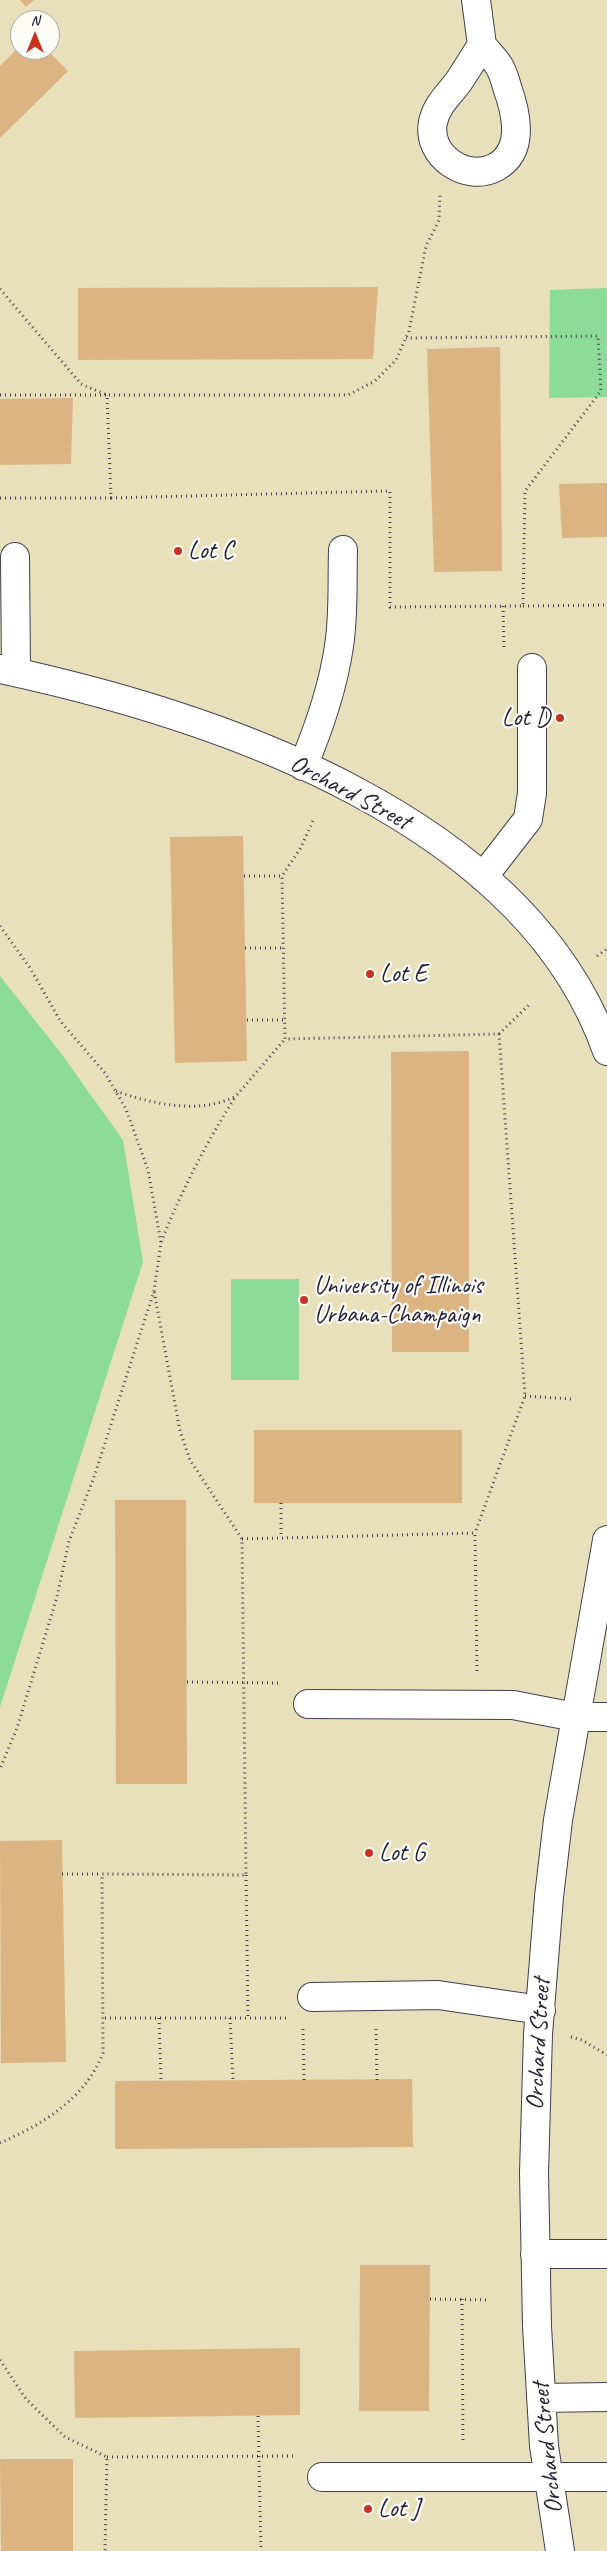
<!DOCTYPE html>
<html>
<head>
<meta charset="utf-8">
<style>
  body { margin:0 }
  #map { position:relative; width:607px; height:2551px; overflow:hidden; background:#e7e0bb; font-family:Caveat,sans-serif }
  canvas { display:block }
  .north { position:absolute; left:10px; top:10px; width:50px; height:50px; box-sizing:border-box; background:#fdfcf7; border:1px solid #a5a5ac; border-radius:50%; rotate:0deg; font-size:14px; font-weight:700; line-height:20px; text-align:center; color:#22223b }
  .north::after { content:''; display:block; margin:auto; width:18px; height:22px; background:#c8321e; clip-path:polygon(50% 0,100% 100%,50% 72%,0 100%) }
</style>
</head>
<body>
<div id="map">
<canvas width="607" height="2551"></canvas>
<div class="north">N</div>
</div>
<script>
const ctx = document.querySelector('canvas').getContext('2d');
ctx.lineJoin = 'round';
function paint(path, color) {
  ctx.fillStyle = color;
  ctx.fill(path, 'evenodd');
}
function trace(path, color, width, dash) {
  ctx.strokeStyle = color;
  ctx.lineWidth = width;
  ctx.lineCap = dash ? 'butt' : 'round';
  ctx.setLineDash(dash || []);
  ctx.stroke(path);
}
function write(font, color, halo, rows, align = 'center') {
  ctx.font = font + ' Caveat,sans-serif';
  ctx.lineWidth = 4.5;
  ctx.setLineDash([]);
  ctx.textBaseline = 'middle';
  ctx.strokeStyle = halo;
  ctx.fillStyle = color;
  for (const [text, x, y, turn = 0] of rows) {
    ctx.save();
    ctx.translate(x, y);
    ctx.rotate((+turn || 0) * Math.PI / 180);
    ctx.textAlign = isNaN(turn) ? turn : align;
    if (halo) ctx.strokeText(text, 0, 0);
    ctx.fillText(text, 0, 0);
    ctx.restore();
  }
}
paint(new Path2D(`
  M607,288V397L549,398L550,290Z
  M0,976L60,1052L123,1140L143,1262L0,1707Z
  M231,1279H299V1380H231Z`), '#8ddb99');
paint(new Path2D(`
  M20,0H34L26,7Z
  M20,46V50H47L68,71L0,138V66Z
  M378,287L373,359L78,360V288Z
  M500,347L502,571L434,572L427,349Z
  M73,398L71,464L0,465V399Z
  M607,483V537L562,538L559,484Z
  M243,836L247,1061L175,1063L170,837Z
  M469,1051V1352H392L391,1052Z
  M254,1430H462V1503H254Z
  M115,1500H186L187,1784H116Z
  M62,1840L66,2062L1,2063L0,1841Z
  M412,2079L413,2147L115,2149V2081Z
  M360,2265H430L429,2411H359Z
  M300,2348V2415L75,2418L74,2351Z
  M0,2459H73V2551H1Z`), '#dcb484');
const minor = new Path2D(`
  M476,0L482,45
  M482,45C487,52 494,58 499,66C503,72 505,80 507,87C516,112 526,150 496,167C467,183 426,156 433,122C437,104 449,95 459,81C467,69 474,57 482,45Z
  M15,557L16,672
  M0,669C219,716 525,819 607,1051
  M303,766C319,728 333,688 339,646C344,615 342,582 343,550
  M483,877L528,819L532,793V668
  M308,1704L513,1705L575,1717H607
  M312,1997L438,1995L541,2010
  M535,2254H607
  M541,2398L607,2397
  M322,2477H607
  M560,2551L544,2446L537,2326L534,2173L538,2034L549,1897L558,1820L607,1540`);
trace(minor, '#403e4e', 30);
trace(new Path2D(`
  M0,289L81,384L107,395H348L375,381L396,360L409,331L426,246L439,220L440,194
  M0,395H107L111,498H0
  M111,498L390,491V607L523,606L525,491L601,391L598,336L406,338
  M503,606L504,648
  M523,606L607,605
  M313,821L300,849L282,876L285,1039L499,1034L525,1396L475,1533
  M244,876H282
  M0,926L30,968L61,1022L105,1073L126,1109L148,1170L161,1243L154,1291L93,1480L69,1541L57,1597L17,1728L0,1769
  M245,948H283
  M597,956L607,949
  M247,1020H285
  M499,1034L531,1003
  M116,1091C152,1104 200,1115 236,1096L285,1039
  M161,1242C182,1190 206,1143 236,1096
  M525,1396L571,1399
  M281,1503V1537
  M242,1539L475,1533L477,1672
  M187,1682L281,1683
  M62,1874H102
  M246,1875L248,2018
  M105,2018H287
  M159,2018L161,2080
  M230,2018L233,2080
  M303,2029L304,2080
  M376,2029L377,2080
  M571,2037L582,2040L607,2055
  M0,2143C43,2124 85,2099 103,2053L102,1874L246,1875L242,1539L190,1460L180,1431L154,1291
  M430,2299L490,2300
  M462,2299L463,2443
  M0,2360L26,2399L65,2437L107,2457L105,2551
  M258,2416L261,2551
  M107,2457L296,2456`), '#403e4e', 3, [1, 4]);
trace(minor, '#fff', 28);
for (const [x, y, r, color] of [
  [178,551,5,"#c8321e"],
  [560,718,5,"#c8321e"],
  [370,974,5,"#c8321e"],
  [304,1300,5,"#c8321e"],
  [369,1853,5,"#c8321e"],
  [368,2509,5,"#c8321e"]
]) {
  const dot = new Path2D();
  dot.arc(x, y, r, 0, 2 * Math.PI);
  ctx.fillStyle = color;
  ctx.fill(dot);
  trace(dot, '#fdfcf7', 2);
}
write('25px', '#22223b', '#fdfcf7', [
  ["Lot C",188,551],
  ["Lot D",550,718,"right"],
  ["Lot E",380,974],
  ["University of Illinois",314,1286],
  ["Urbana-Champaign",314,1315],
  ["Lot G",379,1853],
  ["Lot J",378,2509]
], 'left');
write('25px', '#22223b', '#fdfcf7', [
  ["Orchard Street",350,793,28],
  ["Orchard Street",539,2044,-87],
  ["Orchard Street",548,2448,-96]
]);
</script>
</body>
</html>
